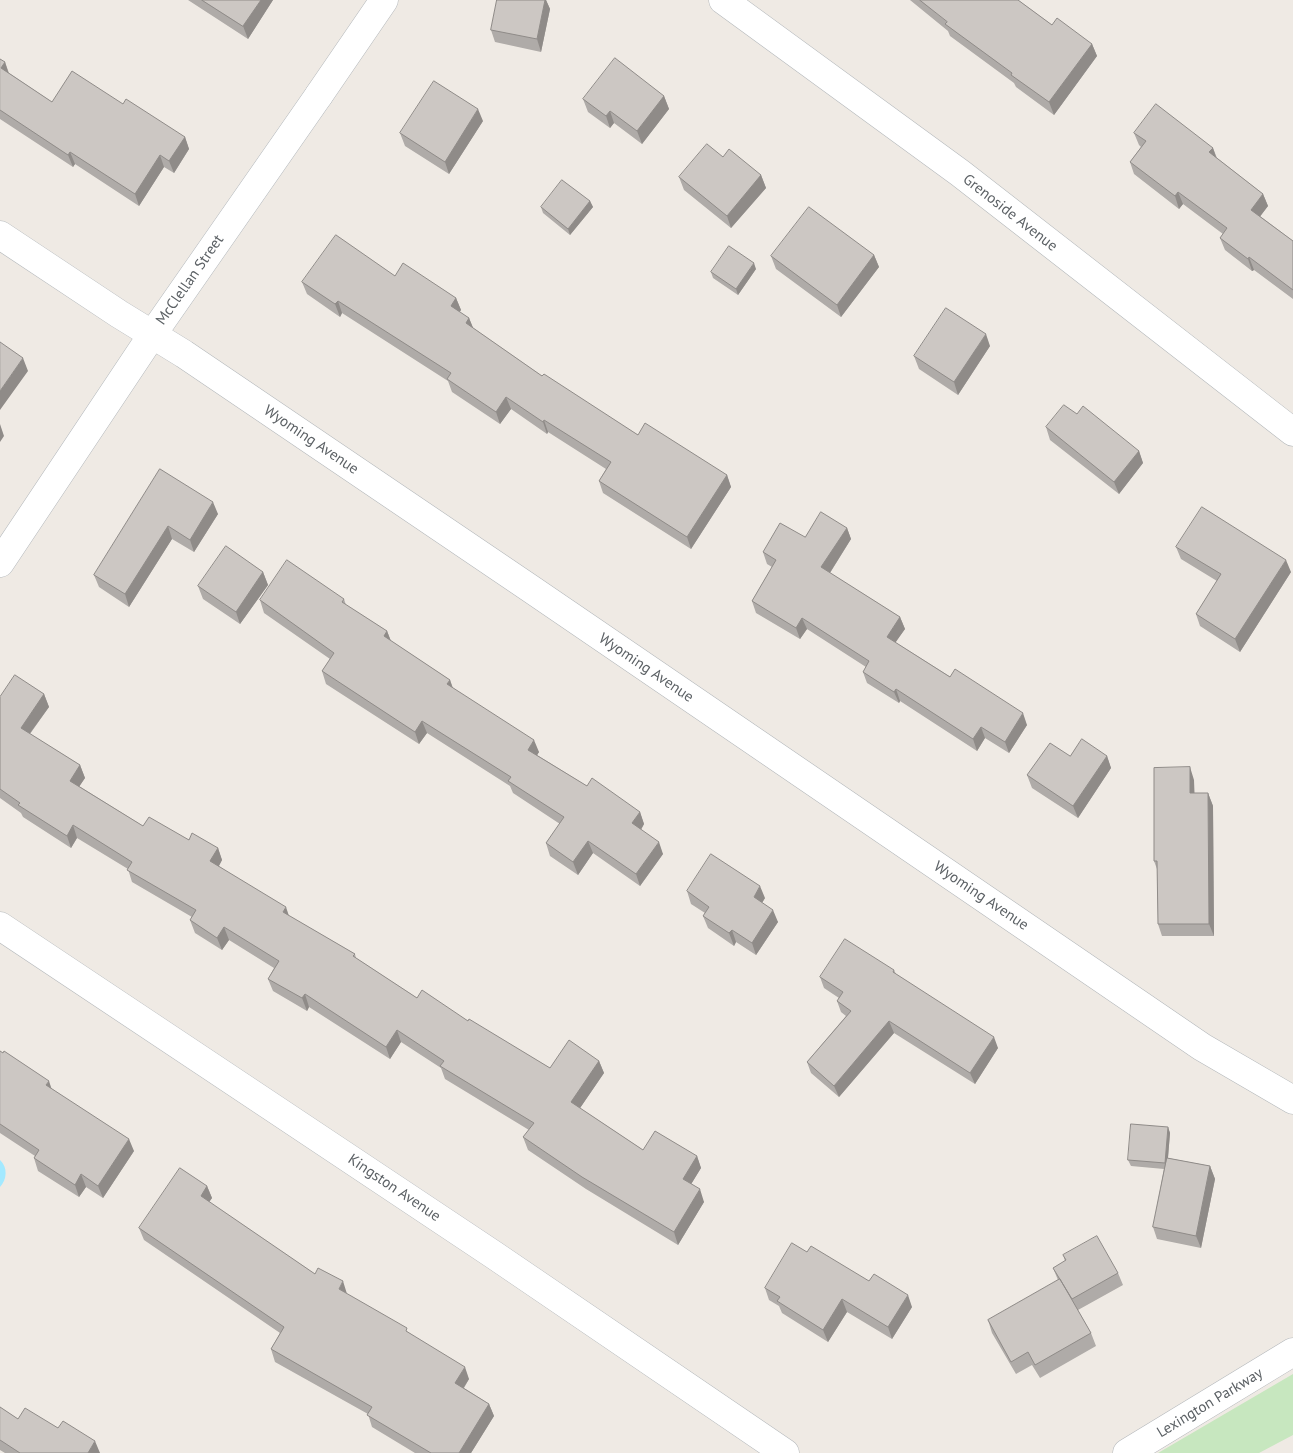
<!DOCTYPE html>
<html>
<head>
<meta charset="utf-8">
<style>
  body { margin:0 }
  canvas { display:block; background:#efeae4 }
</style>
</head>
<body>
<canvas width="1293" height="1453"></canvas>
<script>
const ctx = document.querySelector('canvas').getContext('2d');
ctx.lineJoin = 'round';
function paint(path, color) {
  ctx.fillStyle = color;
  ctx.fill(path, 'evenodd');
}
function trace(path, color, width, dash) {
  ctx.strokeStyle = color;
  ctx.lineWidth = width;
  ctx.lineCap = dash ? 'butt' : 'round';
  ctx.setLineDash(dash || []);
  ctx.stroke(path);
}
function write(font, color, halo, rows, align = 'center') {
  ctx.font = font + ' "PT Sans",sans-serif';
  ctx.lineWidth = 5;
  ctx.setLineDash([]);
  ctx.textBaseline = 'middle';
  ctx.strokeStyle = halo;
  ctx.fillStyle = color;
  for (const [text, x, y, turn = 0] of rows) {
    ctx.save();
    ctx.translate(x, y);
    ctx.rotate((+turn || 0) * Math.PI / 180);
    ctx.textAlign = isNaN(turn) ? turn : align;
    if (halo) ctx.strokeText(text, 0, 0);
    ctx.fillText(text, 0, 0);
    ctx.restore();
  }
}
paint(new Path2D(`
  M1293,1374V1435L1259,1453H1158Z`), '#c7e7bf');
paint(new Path2D(`
  M0,1160C8,1167 7,1180 0,1187Z`), '#a3e9ff');
const street = new Path2D(`
  M723,0L960,173L1293,432
  M319,95L384,0
  M0,235L119,314L184,354L531,589L1202,1047L1293,1100
  M0,926L494,1255L785,1453
  M1127,1453L1293,1352`);
const secondary = new Path2D(`
  M0,563L152,335L319,95`);
trace(street, '#b4b8bb', 29);
trace(secondary, '#b3b8bc', 29);
trace(street, '#fff', 28);
trace(secondary, '#fff', 28);
paint(new Path2D(`
  M188,0H273L248,39Z
  M497,0H546L550,9L541,52L495,42L491,30Z
  M910,0H1018L1052,25L1092,44L1097,56L1054,115L1016,87L1014,83L950,36L948,31Z
  M0,59L5,62L9,73L52,102L123,104L185,137L189,149L174,173L164,167L139,206L75,164L73,167L0,119Z
  M664,96L669,109L642,144L614,123L610,128L588,112L583,99Z
  M483,121L449,174L405,146L400,133Z
  M1134,133L1213,148L1217,158L1263,194L1268,206L1260,216L1293,241V299L1254,270L1252,271L1225,250L1220,238L1223,234L1183,204L1179,209L1134,174L1130,162L1141,147L1139,145Z
  M723,157L761,175L766,188L731,228L684,190L679,177Z
  M590,201L593,207L570,235L543,213L541,207Z
  M874,255L879,267L841,317L776,269L771,256Z
  M756,269L738,295L713,278L711,272Z
  M395,276L456,298L461,310L459,312L469,318L473,328L542,376L638,435L727,475L731,487L691,549L603,493L599,481L606,469L548,432L547,434L511,409L500,424L452,392L448,381L342,313L340,317L307,294L302,282Z
  M990,346L958,395L919,369L914,356Z
  M1077,414L1139,451L1143,463L1119,494L1050,440L1046,427Z
  M160,469L218,514L194,552L172,539L129,607L99,587L94,575Z
  M847,528L851,539L830,573L900,617L905,629L895,642L1027,725L1009,753L985,738L977,751L900,701L899,703L867,683L863,672L866,667L807,629L800,639L756,613L752,601L772,567L767,564L763,552L805,537Z
  M1176,547L1291,572L1240,652L1200,626L1196,614L1217,581L1181,559Z
  M263,572L268,585L240,624L203,599L198,586Z
  M344,599L346,605L387,631L391,641L450,680L453,688L539,752L537,755L587,786L640,812L644,824L641,830L663,854L640,886L593,853L578,875L550,856L546,843L560,824L513,793L510,786L427,733L419,744L326,684L322,671L330,659L264,613L260,600Z
  M44,694L49,707L30,734L80,765L85,778L79,786L143,826L218,848L222,860L219,866L289,916L355,954L356,958L417,998L468,1021L550,1068L599,1061L604,1073L580,1108L643,1150L697,1156L701,1168L691,1184L704,1202L678,1245L586,1189L528,1150L523,1137L529,1130L445,1079L441,1068L401,1042L390,1059L309,1007L307,1011L273,991L268,979L274,968L229,940L222,950L195,933L190,920L192,917L132,882L128,869L77,838L71,848L23,817L21,813L0,798V697Z
  M1070,756H1107L1111,768L1078,818L1032,788L1027,775Z
  M1194,780V793H1208L1213,806L1214,936H1162L1158,924L1157,869L1154,861Z
  M687,891L765,898L762,903L778,922L756,955L736,942L734,946L708,928L703,916L705,913L691,904Z
  M894,970L896,974L998,1048L975,1084L894,1033L839,1097L811,1073L807,1062L846,1016L841,1012L837,1001L839,998L824,988L820,977Z
  M0,1051L51,1088L134,1151L103,1198L86,1187L79,1197L38,1171L34,1158L35,1156L0,1133Z
  M1168,1127L1170,1133L1168,1158L1210,1166L1215,1179L1201,1248L1157,1239L1153,1227L1164,1169L1131,1166L1128,1160Z
  M207,1186L212,1198L209,1202L315,1274L408,1332L469,1379L464,1388L489,1404L494,1416L471,1453H415L372,1427L368,1414L275,1362L271,1349L280,1333L144,1240L139,1228Z
  M807,1252L912,1307L892,1339L847,1312L828,1342L782,1313L779,1306L769,1300L765,1288Z
  M1063,1255L1118,1273L1123,1285L1078,1310L1091,1333L1096,1346L1040,1378L1032,1365L1016,1374L992,1333L988,1320L1058,1280L1053,1268L1065,1261Z
  M0,1407L18,1419L58,1428L100,1453H5L0,1450Z`), '#afaba8');
paint(new Path2D(`
  M261,0H273L248,39L243,26Z
  M545,0H546L550,9L541,52L537,39Z
  M1092,44L1097,56L1054,115L1049,102Z
  M5,62L9,75L1,68Z
  M664,96L669,109L642,144L637,131Z
  M478,109L483,121L449,174L445,162Z
  M610,111L614,123L610,128L606,116Z
  M185,137L189,149L174,173L169,161Z
  M1213,148L1217,160L1209,152Z
  M70,152L75,164L73,167L68,155Z
  M160,155L164,167L139,206L135,194Z
  M761,175L766,188L731,228L727,216Z
  M1178,192L1183,204L1179,209L1175,196Z
  M1263,194L1268,206L1256,222L1251,210Z
  M590,201L593,207L570,235L568,229Z
  M874,255L879,267L841,317L837,305Z
  M1249,257L1254,270L1252,271L1248,259Z
  M754,263L756,269L738,295L736,289Z
  M456,298L461,310L455,319L451,306Z
  M338,301L342,313L340,317L335,304Z
  M469,318L474,330L466,323Z
  M986,334L990,346L958,395L954,382Z
  M23,358L28,371L0,410V391Z
  M506,397L511,409L500,424L496,412Z
  M544,420L548,432L547,434L543,422Z
  M0,424L4,436L0,442Z
  M1139,451L1143,463L1119,494L1114,482Z
  M727,475L731,487L691,549L687,537Z
  M213,502L218,514L194,552L190,540Z
  M168,526L172,539L129,607L125,594Z
  M847,528L851,539L826,579L821,567Z
  M1286,560L1291,572L1240,652L1235,639Z
  M263,572L268,585L240,624L236,612Z
  M900,617L905,629L891,649L887,637Z
  M802,618L807,629L800,639L796,628Z
  M387,631L392,644L384,636Z
  M450,680L454,692L447,684Z
  M896,689L900,701L899,703L894,692Z
  M44,694L49,707L25,740L21,728Z
  M1023,713L1027,725L1009,753L1005,742Z
  M422,721L427,733L419,744L415,732Z
  M981,727L985,738L977,751L973,739Z
  M534,740L539,752L533,762L528,750Z
  M1107,756L1111,768L1078,818L1073,806Z
  M80,765L85,778L75,793L70,781Z
  M1190,767L1194,780L1195,806L1190,793Z
  M1208,793L1213,806L1214,936L1209,924Z
  M640,812L644,824L637,836L632,823Z
  M73,825L77,838L71,848L67,836Z
  M588,841L593,853L578,875L573,862Z
  M659,842L663,854L640,886L636,874Z
  M218,848L222,860L215,873L210,861Z
  M760,886L765,898L758,909L754,897Z
  M286,907L290,919L283,912Z
  M773,910L778,922L756,955L752,943Z
  M224,927L229,940L222,950L217,938Z
  M732,930L736,942L734,946L729,933Z
  M305,994L309,1007L307,1011L302,998Z
  M889,1021L894,1033L839,1097L834,1086Z
  M397,1030L401,1042L390,1059L386,1047Z
  M994,1037L998,1048L975,1084L970,1073Z
  M599,1061L604,1073L576,1114L571,1102Z
  M49,1081L53,1093L46,1085Z
  M1168,1127L1170,1133L1167,1169L1165,1163Z
  M129,1139L134,1151L103,1198L98,1186Z
  M697,1156L701,1168L687,1191L683,1179Z
  M1210,1166L1215,1179L1201,1248L1196,1236Z
  M81,1174L86,1187L79,1197L75,1185Z
  M207,1186L212,1198L205,1208L201,1196Z
  M700,1189L704,1202L678,1245L674,1232Z
  M343,1281L347,1294L339,1289Z
  M908,1295L912,1307L892,1339L888,1327Z
  M842,1299L847,1312L828,1342L823,1330Z
  M465,1367L469,1379L459,1395L455,1383Z
  M489,1404L494,1416L471,1453H459Z
  M95,1441L100,1453H88Z`), '#8f8b88');
const building = new Path2D(`
  M202,0H261L243,26Z
  M497,0H545L537,39L491,30Z
  M920,0H1018L1052,25L1057,18L1092,44L1049,102L1011,75L1012,73L945,24L947,22Z
  M615,58L664,96L637,131L610,111L606,116L583,99Z
  M0,59L5,62L1,68L52,102L72,71L123,104L126,99L185,137L169,161L160,155L135,194L70,152L68,155L0,110Z
  M434,81L478,109L445,162L400,133Z
  M1156,104L1213,148L1209,152L1263,194L1251,210L1293,241V290L1249,257L1248,259L1220,238L1227,228L1178,192L1175,196L1130,162L1146,141L1134,133Z
  M707,144L723,157L729,149L761,175L727,216L679,177Z
  M562,180L590,201L568,229L541,207Z
  M809,207L874,255L837,305L771,256Z
  M336,235L395,276L403,263L456,298L451,306L469,318L466,323L542,376L544,374L638,435L645,423L727,475L687,537L599,481L611,462L544,420L543,422L506,397L496,412L447,379L451,373L338,301L335,304L302,282Z
  M729,246L754,263L736,289L711,272Z
  M946,308L986,334L954,382L914,356Z
  M0,342L23,358L0,391Z
  M1064,405L1077,414L1083,406L1139,451L1114,482L1046,427Z
  M160,469L213,502L190,540L168,526L125,594L94,575Z
  M1202,507L1286,560L1235,639L1196,614L1221,574L1176,547Z
  M821,512L847,528L821,567L900,617L887,637L950,677L955,669L1023,713L1005,742L981,727L973,739L896,689L894,692L863,672L869,661L802,618L796,628L752,601L776,560L763,552L780,523L805,537Z
  M226,546L263,572L236,612L198,586Z
  M287,560L344,599L342,602L387,631L384,636L450,680L447,684L534,740L528,750L587,786L592,778L640,812L632,823L659,842L636,874L588,841L573,862L546,843L564,817L508,781L511,777L422,721L415,732L322,671L334,653L260,600Z
  M15,675L44,694L21,728L80,765L70,781L143,826L149,817L189,840L192,833L218,848L210,861L286,907L283,912L355,954L353,956L417,998L422,990L468,1021L469,1019L550,1068L569,1040L599,1061L571,1102L643,1150L655,1131L697,1156L683,1179L700,1189L674,1232L582,1177L523,1137L534,1123L440,1066L444,1061L397,1030L386,1047L305,994L302,998L268,979L279,961L224,927L217,938L190,920L196,910L127,870L132,862L73,825L67,836L18,805L20,803L0,789V697Z
  M1082,739L1107,756L1073,806L1027,775L1050,743L1070,756Z
  M1190,767V793H1208L1209,924H1158L1157,861H1154V768Z
  M711,854L760,886L754,897L773,910L752,943L732,930L729,933L703,916L709,907L687,891Z
  M845,939L894,970L893,972L994,1037L970,1073L889,1021L834,1086L807,1062L851,1011L837,1001L843,992L820,977Z
  M0,1051L3,1053L4,1051L49,1081L46,1085L129,1139L98,1186L81,1174L75,1185L34,1158L39,1150L0,1124Z
  M1131,1124L1168,1127L1165,1163L1128,1160Z
  M1167,1158L1210,1166L1196,1236L1153,1227Z
  M180,1168L207,1186L201,1196L315,1274L318,1268L343,1281L339,1289L407,1328L406,1331L465,1367L455,1383L489,1404L459,1453H431L367,1415L372,1407L271,1349L284,1327L139,1228Z
  M1097,1236L1118,1273L1072,1299L1053,1268L1066,1260L1063,1255Z
  M792,1243L807,1252L811,1246L869,1281L874,1274L908,1295L888,1327L842,1299L823,1330L777,1301L780,1297L765,1288Z
  M1060,1279L1091,1333L1035,1365L1028,1352L1011,1362L988,1320Z
  M0,1407L18,1419L25,1408L58,1428L63,1421L95,1441L88,1453H20L0,1440Z`);
paint(building, '#ccc7c3');
trace(building, '#8f8b88', 1);
write('15px', '#5c6165', '#fff', [
  ["Grenoside Avenue",1010,213,38],
  ["McClellan Street",190,280,-55],
  ["Wyoming Avenue",311,440,34],
  ["Wyoming Avenue",646,668,34],
  ["Wyoming Avenue",981,896,34],
  ["Kingston Avenue",394,1188,34],
  ["Lexington Parkway",1210,1403,-31]
]);
</script>
</body>
</html>
